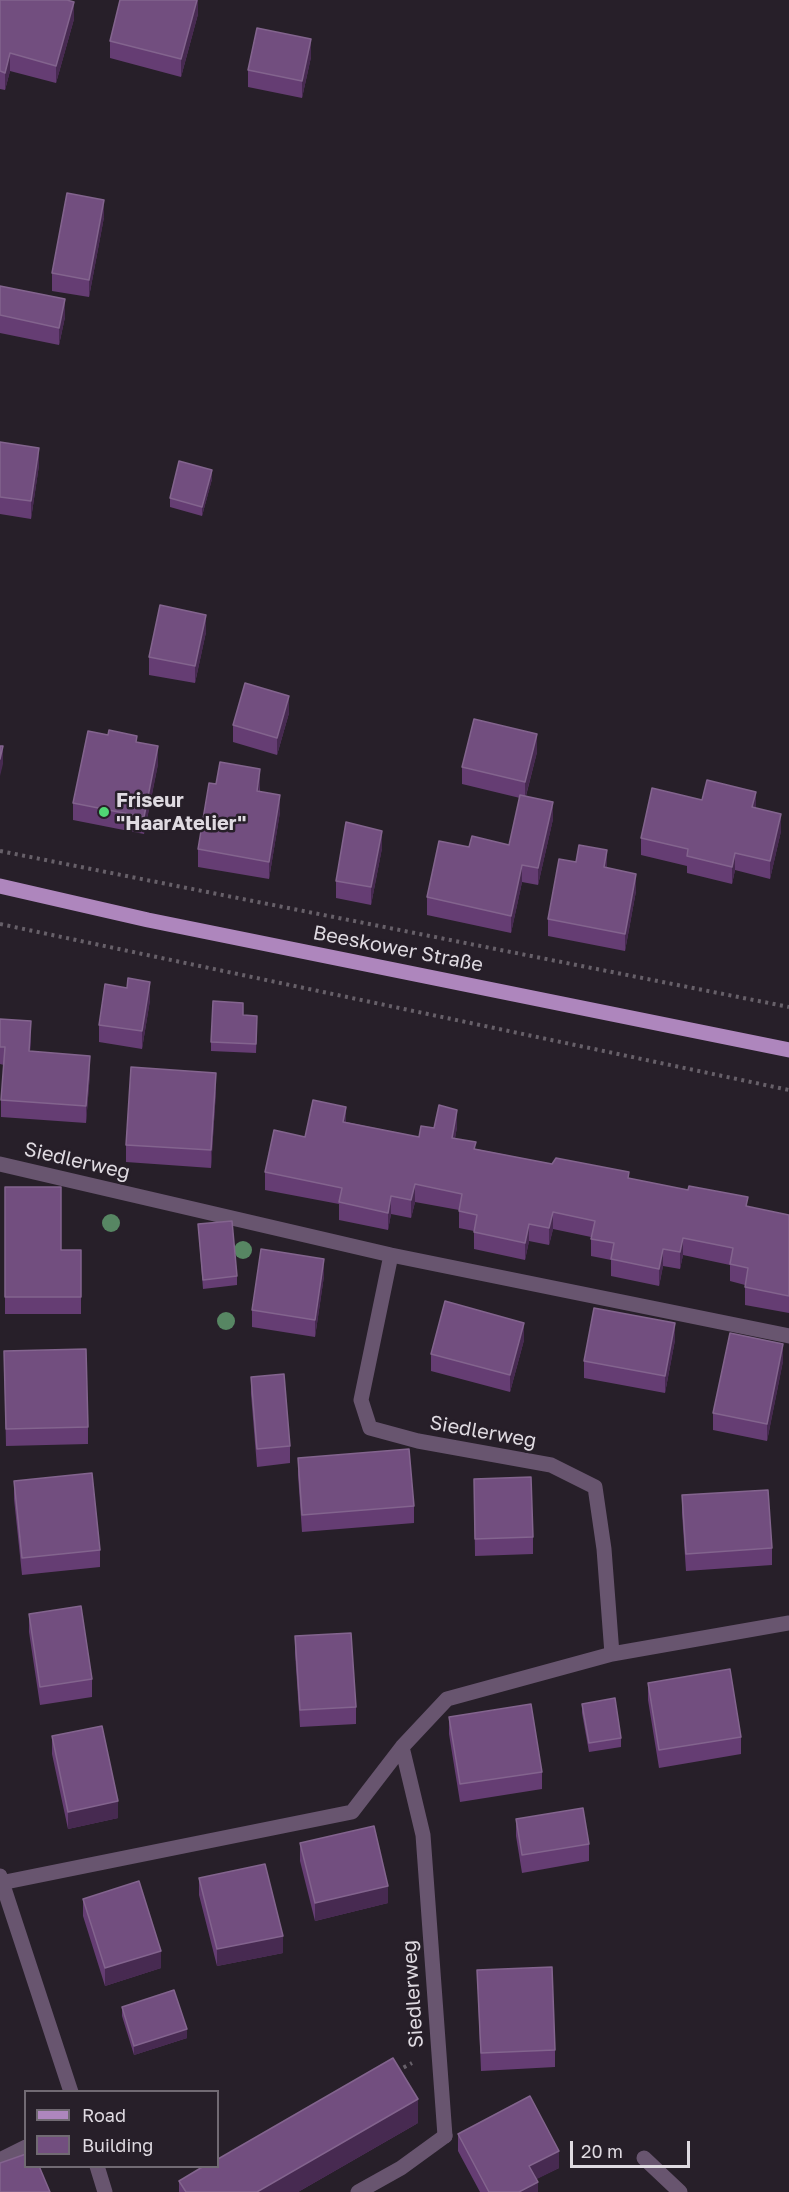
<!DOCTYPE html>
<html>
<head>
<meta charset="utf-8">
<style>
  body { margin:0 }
  #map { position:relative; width:789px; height:2192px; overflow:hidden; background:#271f29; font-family:"Golos Text",sans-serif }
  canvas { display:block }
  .legend { position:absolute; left:24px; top:2090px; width:195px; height:78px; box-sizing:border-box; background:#271f29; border:2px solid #716a73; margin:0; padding:8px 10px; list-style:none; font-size:18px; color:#dfdae1 }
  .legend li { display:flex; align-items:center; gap:12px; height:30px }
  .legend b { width:30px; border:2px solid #716a73 }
  .scale { position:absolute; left:570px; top:2141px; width:120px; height:27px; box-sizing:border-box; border:3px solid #dfdae1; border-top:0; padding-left:8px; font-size:18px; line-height:21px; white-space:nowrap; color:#dfdae1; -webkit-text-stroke:4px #271f29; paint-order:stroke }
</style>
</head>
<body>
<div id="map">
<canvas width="789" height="2192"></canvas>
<ul class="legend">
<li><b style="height:8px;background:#ae86bd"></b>Road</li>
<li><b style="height:16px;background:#724e7f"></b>Building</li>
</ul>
<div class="scale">20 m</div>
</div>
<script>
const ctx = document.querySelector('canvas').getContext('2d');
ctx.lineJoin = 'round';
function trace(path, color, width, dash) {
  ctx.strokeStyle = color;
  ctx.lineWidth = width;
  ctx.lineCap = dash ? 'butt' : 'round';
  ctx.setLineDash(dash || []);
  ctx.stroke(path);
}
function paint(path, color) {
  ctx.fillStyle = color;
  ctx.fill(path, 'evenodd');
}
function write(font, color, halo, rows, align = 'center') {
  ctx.font = font + ' "Golos Text",sans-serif';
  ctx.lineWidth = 5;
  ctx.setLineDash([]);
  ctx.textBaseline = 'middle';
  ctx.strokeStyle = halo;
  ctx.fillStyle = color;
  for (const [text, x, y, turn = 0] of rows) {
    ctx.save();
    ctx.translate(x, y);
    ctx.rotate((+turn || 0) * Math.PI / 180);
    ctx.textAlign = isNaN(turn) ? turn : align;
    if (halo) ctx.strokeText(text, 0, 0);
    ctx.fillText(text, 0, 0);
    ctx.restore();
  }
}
trace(new Path2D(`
  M0,851L789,1007
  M0,924L789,1090
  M397,2071L412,2063`), '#676069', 4, [3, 4.5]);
trace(new Path2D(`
  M644,2158L680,2192
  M358,2192L401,2168L445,2136`), '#68556f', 15);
trace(new Path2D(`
  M0,1164L391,1255L789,1336
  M391,1255L361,1400L370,1428L418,1441L551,1465L595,1487L604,1549L612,1654
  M402,1747L423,1835L445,2136
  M0,1876L71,2092
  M1,1883L352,1812L402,1747L447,1699L612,1654L789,1623
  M0,2160L26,2147
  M97,2166L105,2192`), '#68556f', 15);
trace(new Path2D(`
  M0,886L148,920L789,1050`), '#ae86bd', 15);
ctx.fillStyle = '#578663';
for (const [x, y] of [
  [111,1223],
  [243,1250],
  [226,1321]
]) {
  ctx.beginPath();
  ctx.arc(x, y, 9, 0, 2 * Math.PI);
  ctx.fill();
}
paint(new Path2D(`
  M0,0L74,19L56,83L10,71L5,90L0,89Z
  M198,0V14L181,77L110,58V41Z
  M311,57L302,98L248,87V70Z
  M104,217L89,297L52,291V273Z
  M0,286L65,317L59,345L0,333Z
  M0,442L39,465L31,519L0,514Z
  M212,479L202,516L170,507V498Z
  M206,632L195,683L149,675V657Z
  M289,713L277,755L233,742V725Z
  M137,742L158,764L144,834L73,820V803Z
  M537,752L526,796L553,819L538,885L522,882L511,933L427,915V897L469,847L509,845L520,798L462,784V767Z
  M216,784L260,786V792L280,812L269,879L198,867V849Z
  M702,800L756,808L781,831L770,879L735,870L732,884L687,873V866L641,855V838Z
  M382,848L371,905L336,898V881Z
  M607,868L636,891L625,951L548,936V919Z
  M127,988L150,1000L142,1049L99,1042V1025Z
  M243,1015L257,1025L256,1053L211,1051V1042Z
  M0,1019L31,1039L30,1051L90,1073L86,1123L1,1117V1100L4,1065L0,1064Z
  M216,1091L211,1168L126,1162V1145Z
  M346,1122L419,1137L434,1128L457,1127L455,1138L476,1149L629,1179L748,1207L789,1215V1313L745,1305V1285L730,1281V1265L683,1255L680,1269L663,1266L659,1286L611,1276V1260L591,1256V1237L553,1229L549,1245L529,1241L525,1260L474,1249V1231L459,1228V1210L415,1202L411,1218L391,1214L388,1230L339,1220V1204L265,1190V1172L305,1137Z
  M5,1187L61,1250H81V1314H5Z
  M198,1224L237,1276V1285L203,1289Z
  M324,1276L315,1337L252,1327V1310Z
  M524,1340L510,1392L431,1371V1354Z
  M675,1340L665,1393L584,1378V1361Z
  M4,1351L88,1427V1444L6,1446Z
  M783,1361L767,1441L713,1430V1413Z
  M251,1377L290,1446V1463L257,1467L251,1394Z
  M298,1458L414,1506V1523L302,1532L298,1475Z
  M474,1479L533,1537V1554L475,1556Z
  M14,1481L100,1550V1567L22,1575L14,1499Z
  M682,1495L772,1548V1565L686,1571L682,1513Z
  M29,1614L92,1679V1697L40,1705L29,1632Z
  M295,1636L356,1707V1724L300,1727L295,1653Z
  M648,1683L741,1737V1754L659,1768L648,1700Z
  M582,1704L621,1738V1747L589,1752L582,1713Z
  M449,1717L542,1772V1789L460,1802L449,1734Z
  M52,1736L118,1818L68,1829L52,1754Z
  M516,1819L589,1844V1861L522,1873L516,1836Z
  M300,1843L388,1903L315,1921L300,1861Z
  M199,1878L283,1953L217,1966L199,1895Z
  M83,1899L161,1968L105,1986L83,1916Z
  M477,1970L555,2050V2067L481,2071Z
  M122,2007L187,2038L134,2055L122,2016Z
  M418,2123L298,2192H179V2181Z
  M458,2134L559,2168L536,2179L538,2192H480L458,2151Z`), '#653d73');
paint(new Path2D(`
  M197,0H198V14L181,77V59Z
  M74,2V19L56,83V66Z
  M311,39V57L302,98V81Z
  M10,53V71L5,90V73Z
  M104,200V217L89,297V280Z
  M65,299V317L59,345V328Z
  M39,448V465L31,519V501Z
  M212,470V479L202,516V507Z
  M206,615V632L195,683V666Z
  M289,696V713L277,755V738Z
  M537,734V752L525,799V782Z
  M3,746V764L0,776V759Z
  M158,746V764L144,834V817Z
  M260,769V786L257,808V791Z
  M756,792V809L752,807Z
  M280,795V812L269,879V862Z
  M553,802V819L538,885V868Z
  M781,814V831L770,879V861Z
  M382,831V848L371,905V887Z
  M607,850V867L604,885V867Z
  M735,853V870L732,884V867Z
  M522,865V882L511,933V916Z
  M636,874V891L625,951V934Z
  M150,982V1000L142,1049V1031Z
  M31,1021V1039L29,1069V1051Z
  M90,1056V1073L86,1123V1106Z
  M216,1073V1091L211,1168V1150Z
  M346,1107V1124L343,1122Z
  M457,1110V1127L452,1155V1138Z
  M415,1184V1202L411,1218V1200Z
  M391,1196V1214L388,1230V1213Z
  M553,1212V1229L549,1245V1228Z
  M529,1224V1241L525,1260V1243Z
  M683,1238V1255L680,1269V1252Z
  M663,1249V1266L659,1286V1269Z
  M324,1259V1276L315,1337V1320Z
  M524,1323V1340L510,1392V1375Z
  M675,1323V1340L665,1393V1376Z
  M783,1344V1361L767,1441V1424Z
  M118,1801V1818L68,1829V1812Z
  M388,1886V1903L315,1921V1903Z
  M283,1936V1953L217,1966V1949Z
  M161,1951V1968L105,1986V1968Z
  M187,2029V2038L134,2055V2046Z
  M418,2099V2123L298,2192H257Z
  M559,2151V2168L529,2183V2166Z
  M538,2182V2192H519Z`), '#472a51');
const building = new Path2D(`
  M0,0H67L74,2L56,66L10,53L5,73L0,71Z
  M120,0H197L181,59L110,41Z
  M257,28L311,39L302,81L248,70Z
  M67,193L104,200L89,280L52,273Z
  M0,286L65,299L59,328L0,315Z
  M0,442L39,448L31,501L0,497Z
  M179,461L212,470L202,507L170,498Z
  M160,605L206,615L195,666L149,657Z
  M245,683L289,696L277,738L233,725Z
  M474,719L537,734L525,782L462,767Z
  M109,730L137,736L136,742L158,746L144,817L73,803L88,731L108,735Z
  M0,746H3L0,759Z
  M220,762L260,769L257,791L280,795L269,862L198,849L209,783L216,784Z
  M707,780L756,792L752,807L781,814L770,861L735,853L732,867L687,856L688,849L641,838L652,788L702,800Z
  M520,795L553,802L538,868L522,865L511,916L427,897L439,841L469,847L472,836L509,845Z
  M346,822L382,831L371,887L336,881Z
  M579,845L607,850L604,867L636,874L625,934L548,919L559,859L576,862Z
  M128,978L150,982L142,1031L99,1025L105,984L127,988Z
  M213,1001L243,1003V1015L257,1016L256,1044L211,1042Z
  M0,1019L31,1021L29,1051L90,1056L86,1106L1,1100L5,1047H0Z
  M131,1067L216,1073L211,1150L126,1145Z
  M313,1100L346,1107L343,1122L419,1137L421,1126L434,1128L439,1105L457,1110L452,1138L476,1142L474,1149L552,1164L556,1158L629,1172L628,1178L688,1190L689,1186L748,1197L746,1206L789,1215V1296L745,1287L748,1268L730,1264L733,1248L683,1238L680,1252L663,1249L659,1269L611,1259L614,1243L591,1239L595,1221L553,1212L549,1228L529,1224L525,1243L474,1232L477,1215L459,1211L462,1194L415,1184L411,1200L391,1196L388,1213L339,1202L342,1188L265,1172L274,1130L305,1137Z
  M5,1187H61V1250H81V1297H5Z
  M232,1221L237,1276L203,1280L198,1224Z
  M261,1249L324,1259L315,1320L252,1310Z
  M445,1301L524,1323L510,1375L431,1354Z
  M594,1308L675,1323L665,1376L584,1361Z
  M730,1333L783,1344L767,1424L713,1413Z
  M86,1349L88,1427L6,1429L4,1351Z
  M284,1374L290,1446L257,1449L251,1377Z
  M409,1449L414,1506L302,1515L298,1458Z
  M92,1473L100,1550L22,1558L14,1481Z
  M531,1477L533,1537L475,1539L474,1479Z
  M768,1490L772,1548L686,1554L682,1495Z
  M81,1606L92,1679L40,1687L29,1614Z
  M351,1633L356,1707L300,1710L295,1636Z
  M730,1669L741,1737L659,1750L648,1683Z
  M615,1698L621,1738L589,1743L582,1704Z
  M531,1704L542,1772L460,1784L449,1717Z
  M102,1726L118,1801L68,1812L52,1736Z
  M583,1808L589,1844L522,1855L516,1819Z
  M374,1826L388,1886L315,1903L300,1843Z
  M265,1864L283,1936L217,1949L199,1878Z
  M139,1881L161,1951L105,1968L83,1899Z
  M552,1967L555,2050L481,2053L477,1970Z
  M174,1990L187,2029L134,2046L122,2007Z
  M393,2058L418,2099L257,2192H186L179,2181L204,2166H218V2159Z
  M530,2096L559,2151L529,2166L538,2182L519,2192H489L458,2134Z
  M26,2154V2166H39L50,2192H0V2163Z`);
paint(building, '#724e7f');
trace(building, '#83648e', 1.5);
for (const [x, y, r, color] of [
  [104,812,6,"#50d674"]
]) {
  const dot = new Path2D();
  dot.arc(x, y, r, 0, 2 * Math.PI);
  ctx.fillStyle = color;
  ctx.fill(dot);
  trace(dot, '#271f29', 2);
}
write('bold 20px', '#dfdae1', '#271f29', [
  ["Friseur",116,801],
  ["\"HaarAtelier\"",116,824]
], 'left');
write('20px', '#dfdae1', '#271f29', [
  ["Beeskower Straße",398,949,11],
  ["Siedlerweg",77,1161,13],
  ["Siedlerweg",483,1432,10],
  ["Siedlerweg",413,1994,-94]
]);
</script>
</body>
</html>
